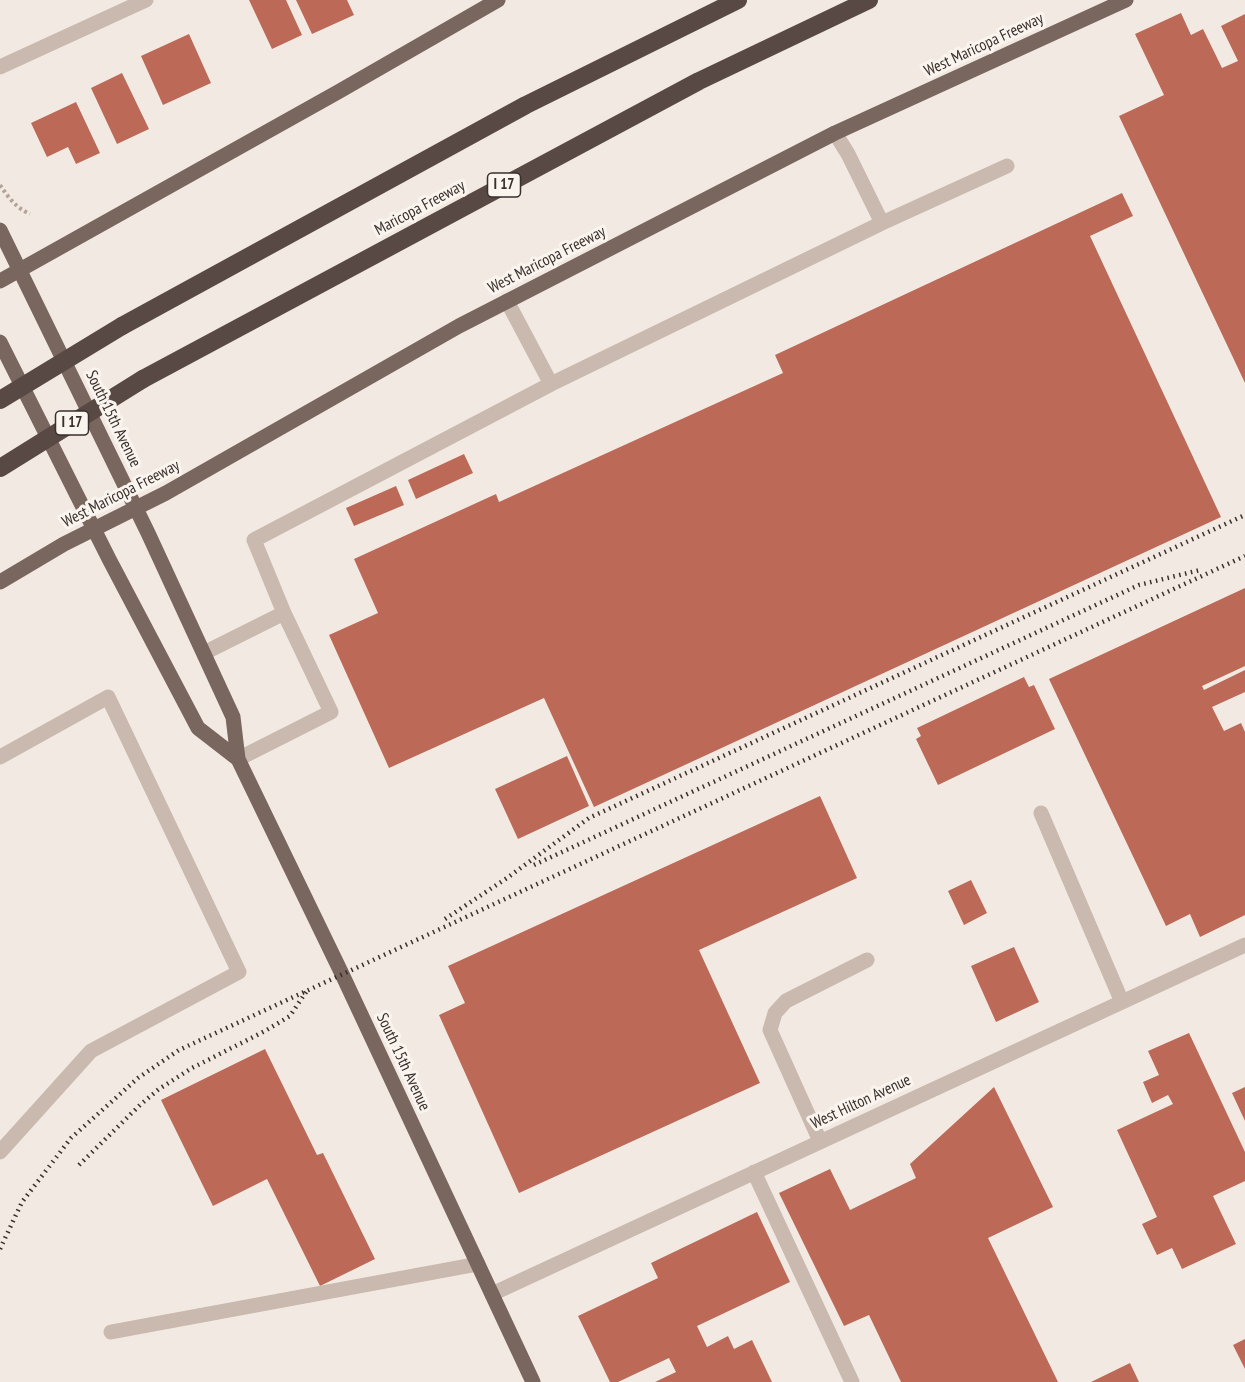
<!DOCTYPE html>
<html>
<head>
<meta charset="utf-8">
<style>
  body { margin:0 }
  canvas { display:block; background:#f2eae2 }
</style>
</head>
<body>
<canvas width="1245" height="1382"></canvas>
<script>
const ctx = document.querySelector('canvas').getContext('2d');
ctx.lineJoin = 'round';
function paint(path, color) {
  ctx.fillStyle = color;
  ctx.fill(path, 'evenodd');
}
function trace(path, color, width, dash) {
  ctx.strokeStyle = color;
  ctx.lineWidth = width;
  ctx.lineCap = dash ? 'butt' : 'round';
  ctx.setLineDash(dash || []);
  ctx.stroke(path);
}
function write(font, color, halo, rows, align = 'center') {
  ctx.font = font + ' "PT Sans Narrow",sans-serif';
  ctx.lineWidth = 6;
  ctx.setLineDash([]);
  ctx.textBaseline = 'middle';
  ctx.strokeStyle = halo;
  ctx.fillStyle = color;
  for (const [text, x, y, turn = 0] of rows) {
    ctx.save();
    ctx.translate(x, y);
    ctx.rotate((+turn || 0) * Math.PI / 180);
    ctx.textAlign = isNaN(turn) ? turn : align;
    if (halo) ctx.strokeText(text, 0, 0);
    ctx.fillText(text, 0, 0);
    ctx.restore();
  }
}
paint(new Path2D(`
  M249,0H286L302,35L272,49Z
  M296,0H347L354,15L312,34Z
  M1181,13L1191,35L1203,29L1222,68L1238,61L1221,26L1245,14V383L1119,116L1164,95L1135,34Z
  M189,34L211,83L163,105L141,56Z
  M122,73L149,129L117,144L91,88Z
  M76,102L100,153L76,164L68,147L47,157L31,123Z
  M1122,193L1133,216L1090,236L1221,517L594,807L544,698L389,768L329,635L378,613L354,559L496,494L499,502L783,373L775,355Z
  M464,454L473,473L416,499L408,480Z
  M396,486L404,505L354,526L346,508Z
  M1245,588V666L1202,686L1204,690L1245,670V692L1212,707L1224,731L1241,723L1245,732V915L1200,937L1190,914L1166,926L1049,679Z
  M1024,677L1029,687L1034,685L1055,729L938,785L916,739L921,736L917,728Z
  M567,756L589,806L518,839L495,789Z
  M820,796L857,878L699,950L760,1083L519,1193L439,1015L465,1003L448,966Z
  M971,880L987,913L964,925L948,891Z
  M1014,947L1039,1002L996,1022L971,966Z
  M1189,1033L1245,1152V1181L1213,1196L1236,1244L1182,1269L1172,1248L1157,1255L1142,1224L1157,1217L1117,1130L1173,1104L1168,1095L1152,1103L1143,1082L1159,1075L1148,1051Z
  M265,1049L317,1155L323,1153L375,1259L320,1286L267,1179L213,1206L161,1100Z
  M994,1087L1053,1207L988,1238L1058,1382H901L869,1315L844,1326L779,1193L830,1169L850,1210L916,1178L910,1164Z
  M1245,1087V1121L1232,1093Z
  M757,1212L790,1282L697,1326L707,1347L728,1336L734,1349L752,1340L772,1382H655L676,1372L669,1358L618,1382H610L578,1316L658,1278L651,1263Z
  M1245,1339V1369L1233,1345Z
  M1130,1363L1139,1382H1091Z`), '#bc6957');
trace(new Path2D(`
  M0,185C8,197 16,208 30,214`), '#b5a399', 4, [3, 3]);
trace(new Path2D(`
  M0,67L146,0
  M882,223L1007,166
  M507,301L551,384
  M204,653L284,613
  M0,757L108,697L239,972L91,1051L0,1152
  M238,759L331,712L284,613L254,540L551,384L882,223L848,154L835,133
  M1041,813L1122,1002
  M820,1141L770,1030L775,1013L786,1001L867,960
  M754,1172L852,1382
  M492,1294L1245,945
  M111,1332L478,1264`), '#c9b9af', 15);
trace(new Path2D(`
  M0,230L148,533L233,717L238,759L342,974L533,1382
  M0,281L338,92L498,0
  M0,342L109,559L198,728L238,759
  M0,582L64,544L166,493L459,326L835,133L1126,0`), '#79665f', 15);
trace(new Path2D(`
  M122,326L526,105L738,0
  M143,379L699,81L869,0`), '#594944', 18);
trace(new Path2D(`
  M534,865L1139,585L1200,570
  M445,919L507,878L589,818L1245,515
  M79,1165L140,1105L159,1089L192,1068L265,1031L290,1016L308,989
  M0,1249L22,1202L71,1138L138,1078L179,1050L1245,556`), '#392f2c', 4.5, [1.5, 4.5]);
trace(new Path2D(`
  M0,400L122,326
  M0,468L143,379`), '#594944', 18);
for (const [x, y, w] of [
  [504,185,33],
  [72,423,33]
]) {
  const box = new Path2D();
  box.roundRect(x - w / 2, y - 12, w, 24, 4.5);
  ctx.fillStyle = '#faf4ef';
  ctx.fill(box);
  trace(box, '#392f2c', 1.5);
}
write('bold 15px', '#392f2c', null, [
  ["I 17",504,185],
  ["I 17",72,423]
]);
write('16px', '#392f2c', '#faf4ef', [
  ["West Maricopa Freeway",984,45,-25],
  ["Maricopa Freeway",420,208,-28],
  ["West Maricopa Freeway",547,260,-27],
  ["South 15th Avenue",113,419,64],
  ["West Maricopa Freeway",121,494,-27],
  ["South 15th Avenue",403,1062,65],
  ["West Hilton Avenue",861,1102,-25]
]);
</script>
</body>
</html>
